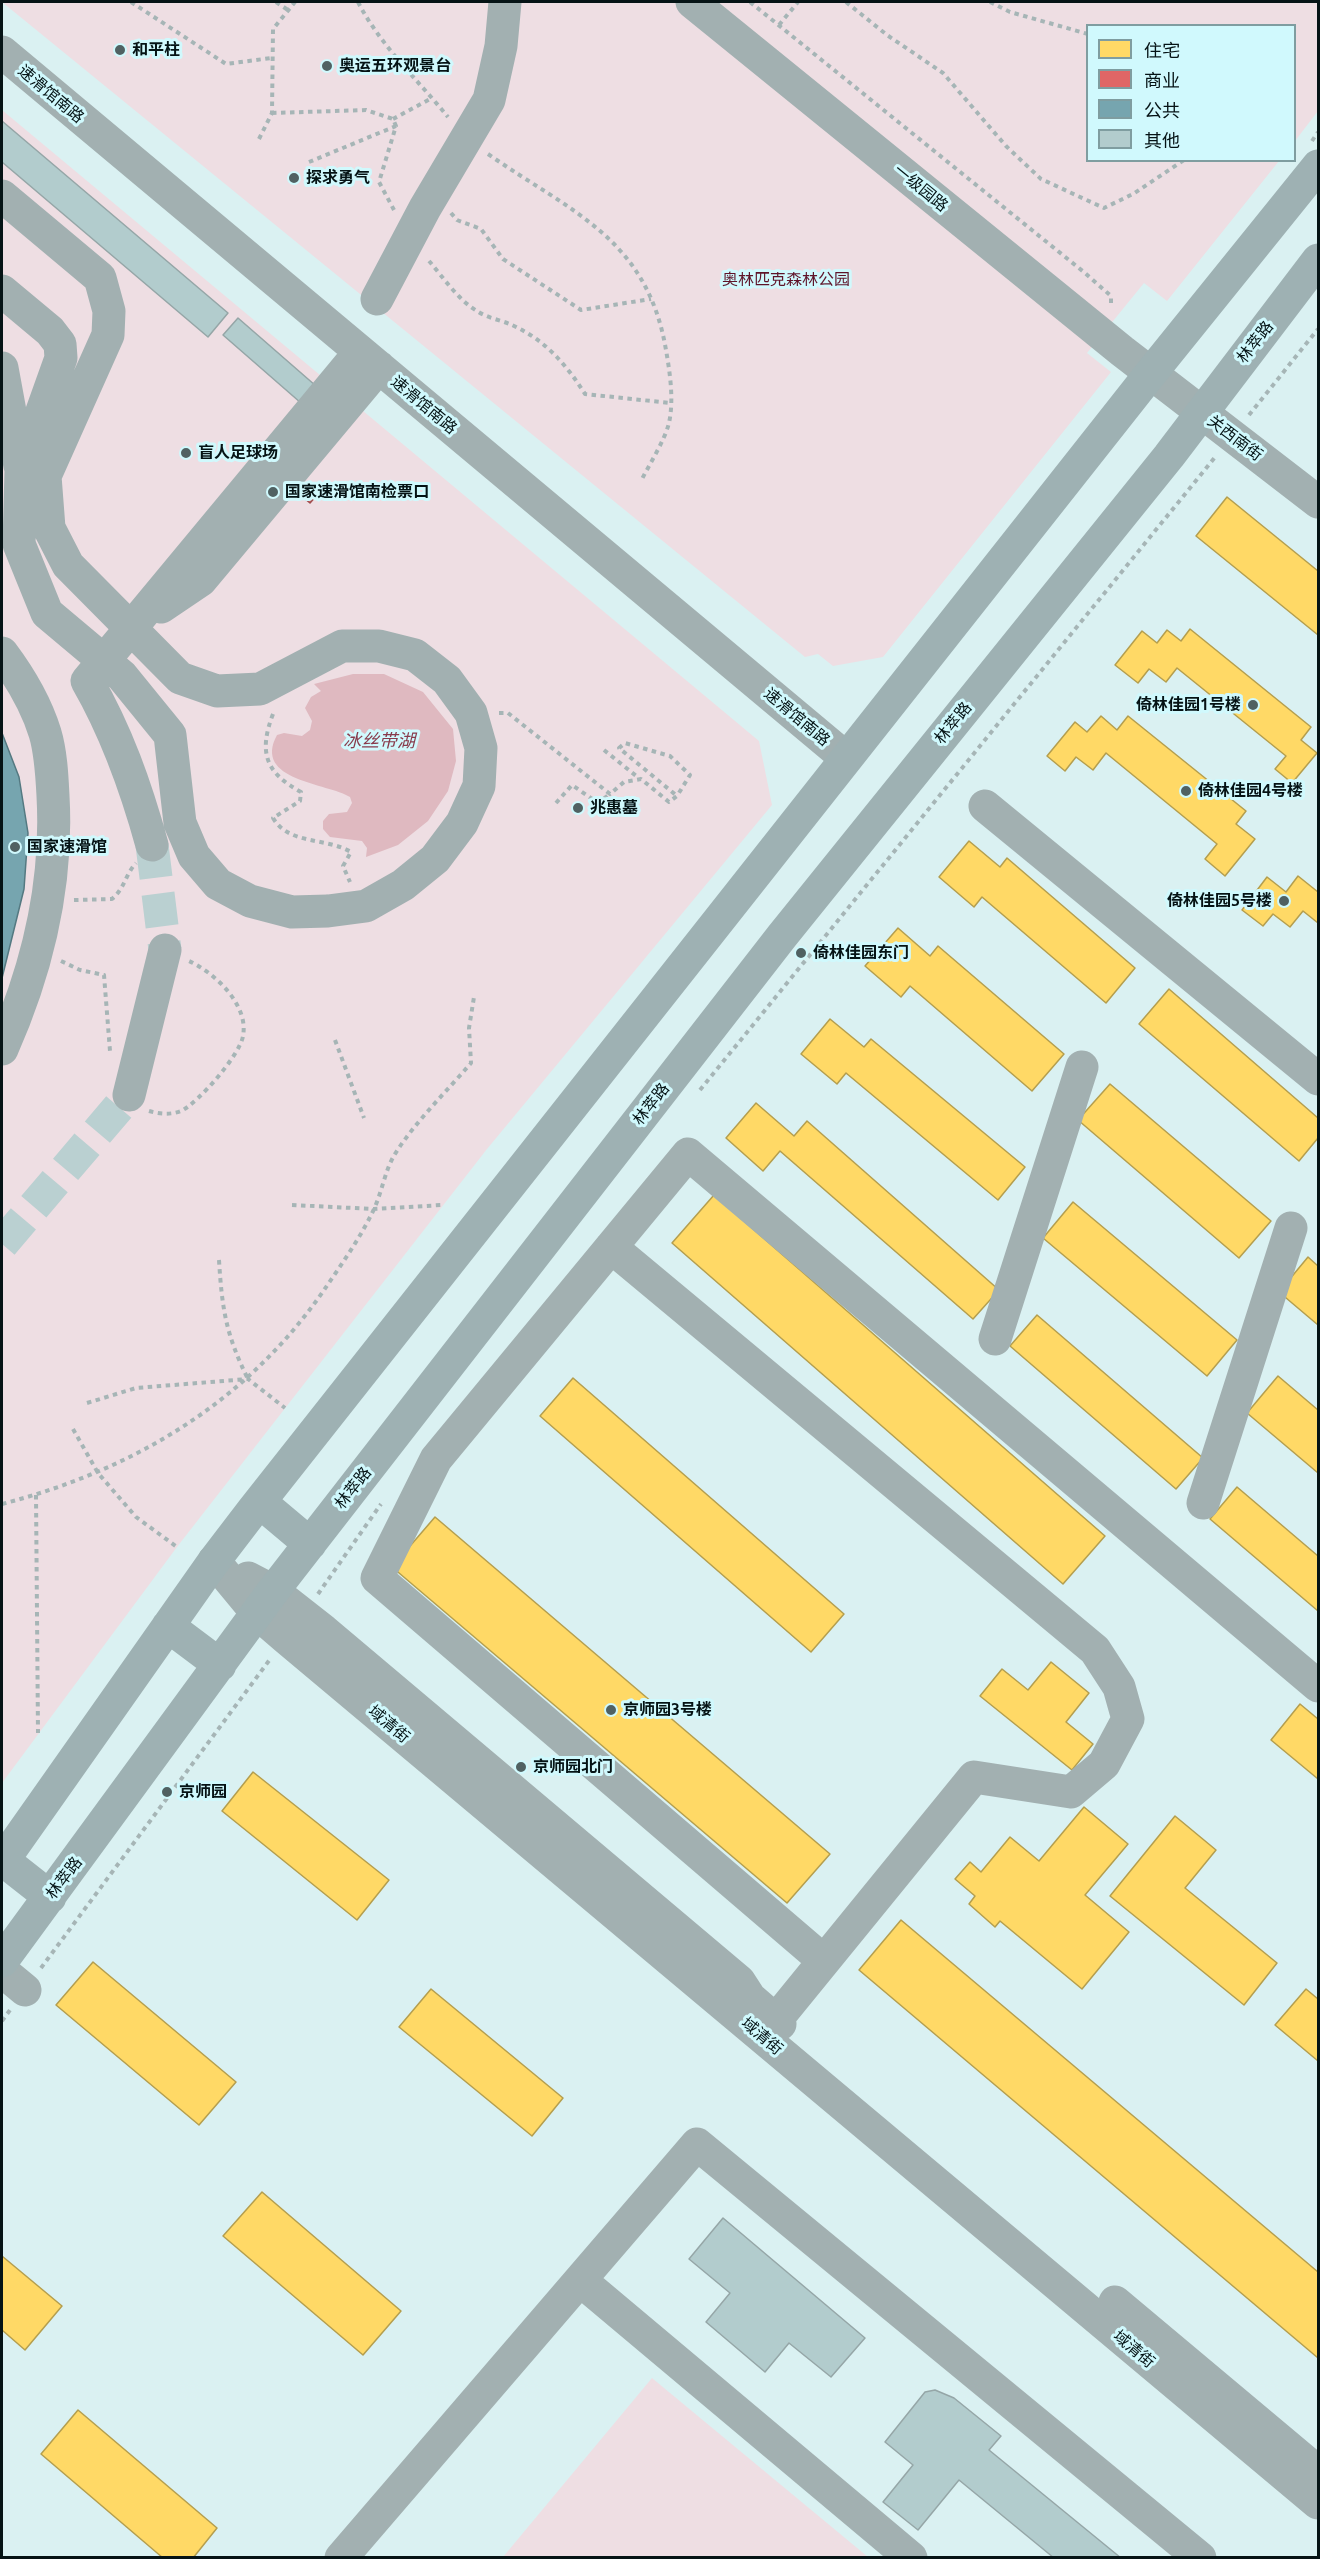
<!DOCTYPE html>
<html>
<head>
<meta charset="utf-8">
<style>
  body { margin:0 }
  #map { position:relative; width:1320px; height:2559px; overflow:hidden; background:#daf1f2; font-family:Ubuntu,"Noto Sans SC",sans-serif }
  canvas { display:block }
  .frame { position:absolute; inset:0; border:3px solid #051315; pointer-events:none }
  .legend { position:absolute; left:1086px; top:24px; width:210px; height:138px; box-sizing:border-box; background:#d0f9fd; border:2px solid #7f9da0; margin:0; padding:8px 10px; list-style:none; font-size:18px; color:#051315 }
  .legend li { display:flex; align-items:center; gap:12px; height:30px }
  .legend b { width:30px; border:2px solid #7f9da0 }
</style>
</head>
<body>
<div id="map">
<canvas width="1320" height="2559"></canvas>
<div class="frame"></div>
<ul class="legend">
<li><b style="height:16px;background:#ffd966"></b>住宅</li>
<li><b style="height:16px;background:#e06666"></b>商业</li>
<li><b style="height:16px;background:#76a5af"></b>公共</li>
<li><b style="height:16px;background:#b2cccd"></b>其他</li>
</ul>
</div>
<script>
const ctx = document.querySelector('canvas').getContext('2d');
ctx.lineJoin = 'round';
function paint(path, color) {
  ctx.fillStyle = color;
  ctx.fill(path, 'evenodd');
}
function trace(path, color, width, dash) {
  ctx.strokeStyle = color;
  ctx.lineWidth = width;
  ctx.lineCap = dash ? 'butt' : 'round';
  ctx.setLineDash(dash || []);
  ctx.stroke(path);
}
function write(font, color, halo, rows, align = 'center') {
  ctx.font = font + ' Ubuntu,"Noto Sans SC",sans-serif';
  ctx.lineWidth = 6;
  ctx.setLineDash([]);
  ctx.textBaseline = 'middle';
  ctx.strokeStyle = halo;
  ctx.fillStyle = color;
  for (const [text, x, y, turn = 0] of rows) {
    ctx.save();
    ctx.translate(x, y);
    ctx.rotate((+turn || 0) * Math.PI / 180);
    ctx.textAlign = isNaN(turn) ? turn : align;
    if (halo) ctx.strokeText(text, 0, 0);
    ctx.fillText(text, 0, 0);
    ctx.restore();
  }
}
paint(new Path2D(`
  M2,2H1318V111L1295,141L1294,26H1088V160L1279,161L1167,301L1144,283L1087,353L1111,372L883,657L833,666L818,654L805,657Z
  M2,110L759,741L772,805L487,1149L177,1547L2,1783Z
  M652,2378L868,2557H503Z`), '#eedee3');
paint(new Path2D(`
  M353,674H384L423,692L453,729L456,761L448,791L428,821L398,845L366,857L367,848L362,841L330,837L323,829V821L329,814L347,812L352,803L350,797C328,783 252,781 277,735L284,733L302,736L310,730L312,721L305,708L311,697L321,691L314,684Z`), '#dfb9c0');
const homes = new Path2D(`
  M1227,497L1318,571V635L1196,536Z
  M1190,629L1311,727L1301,740L1317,753L1292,783L1275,769L1286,756L1177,668L1166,682L1149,669L1138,683L1115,665L1142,631L1157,643L1167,630L1181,641Z
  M1101,716L1117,730L1128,716L1246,811L1236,824L1255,839L1225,876L1205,859L1217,844L1106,753L1093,770L1076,757L1065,771L1047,756L1075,722L1087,732Z
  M969,841L1000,867L1007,858L1135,968L1106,1003L982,897L974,907L939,877Z
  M1298,876L1318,892V923L1303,911L1290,927L1273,914L1263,926L1242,910L1267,877L1286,892Z
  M898,928L930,956L938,946L1064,1054L1032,1091L910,986L901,997L865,966Z
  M1169,989L1318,1118V1138L1299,1161L1139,1024Z
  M830,1019L864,1047L871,1039L1025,1167L998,1200L846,1073L837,1084L801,1054Z
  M1110,1084L1271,1221L1239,1258L1078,1120Z
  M756,1103L794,1136L807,1121L999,1290L973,1319L780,1151L763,1171L726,1138Z
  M714,1195L1105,1536L1063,1584L672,1243Z
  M1073,1202L1237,1340L1207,1376L1043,1238Z
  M1308,1257L1318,1266V1325L1279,1292Z
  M1037,1315L1203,1458L1176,1489L1010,1346Z
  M1278,1376L1318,1410V1473L1247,1413Z
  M573,1378L844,1614L811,1652L540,1416Z
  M1237,1487L1318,1556V1611L1210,1519Z
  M435,1517L830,1854L787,1903L392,1567Z
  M1051,1662L1089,1693L1066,1722L1093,1744L1072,1770L980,1696L1002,1669L1028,1690Z
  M1300,1704L1318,1719V1779L1271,1740Z
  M253,1772L389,1880L357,1920L222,1811Z
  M1084,1807L1128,1844L1085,1895L1129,1932L1082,1989L1000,1921L995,1927L969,1904L975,1896L955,1879L970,1862L981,1872L1010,1837L1039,1861Z
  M1175,1816L1216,1850L1185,1888L1277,1963L1244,2005L1110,1896Z
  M901,1920L1318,2272V2358L859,1970Z
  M93,1962L236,2082L199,2125L56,2005Z
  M431,1989L563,2098L532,2136L399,2027Z
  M1306,1989L1318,1999V2061L1275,2025Z
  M262,2192L401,2311L363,2355L223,2236Z
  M2,2256L62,2306L25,2350L2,2330Z
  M78,2410L217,2528L193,2558H163L41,2454Z`);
paint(homes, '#ffd966');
trace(homes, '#b49e4e', 1.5);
const shops = new Path2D(`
  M300,480L317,495L310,503L293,489Z`);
paint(shops, '#e06666');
trace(shops, '#9e4d4e', 1.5);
const public = new Path2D(`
  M2,733L19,777L28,833L24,889L2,978Z`);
paint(public, '#76a5af');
trace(public, '#547981', 1.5);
const building = new Path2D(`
  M2,121L228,313L208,337L2,162Z
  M238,318L316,386L301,403L223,335Z
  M723,2218L865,2338L831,2377L789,2343L765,2372L706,2322L730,2293L689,2259Z
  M935,2390L954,2398L1001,2436L989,2450L1121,2558H1054L959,2480L918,2530L883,2502L913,2465L885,2442L925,2392Z`);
paint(building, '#b2cccd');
trace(building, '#95a6a7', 1.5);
trace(new Path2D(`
  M152,845L165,950
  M2,1244L129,1095`), '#bad0d1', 33, [33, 16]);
trace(new Path2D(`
  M131,2L226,64L271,58
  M276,2L288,10
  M358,2C380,45 417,79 448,117
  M750,2L1085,273L1111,296V307
  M846,2L887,35L943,73L1006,146L1041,179L1104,208L1133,194L1184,160
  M990,2L1010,12L1088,34
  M779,25L798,2
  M272,113L366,110L393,119L396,126L379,182L394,210
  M393,119L432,98
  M259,139L272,113L273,29L295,2
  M1312,141L1318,132
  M488,154C571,212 647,238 666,350C670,373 674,400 669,423C664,442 650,463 641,481
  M309,162L396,126
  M451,213L457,220L481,229L503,259L581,310L651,299
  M429,261C443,277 458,300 477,311C487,318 501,320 512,325C545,340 566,364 585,394L670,403
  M1249,415L1318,329
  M499,713H508L610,794L624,782L641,779L669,802L677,796L690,775L670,756L625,743L619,748L677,796
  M273,714C258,753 266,773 301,792L300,801L273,818C289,845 325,837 351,852L343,866L350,882
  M604,750L640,779
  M556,803L572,785L598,803L610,794
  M74,900L112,899C125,888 125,875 136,863
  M61,961L80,970L104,975L110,1051
  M335,1040L364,1118
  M700,1090L1216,456
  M149,1111C159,1114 171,1115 181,1111C198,1103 240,1055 243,1036C249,1005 215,973 189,961
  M292,1205L374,1209L442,1205
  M219,1260C222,1309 226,1335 248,1379
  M87,1403L136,1388L248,1379L285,1408
  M73,1429L98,1473L136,1517L177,1547
  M36,1495L38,1733
  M2,1504C133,1470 246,1403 324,1290C341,1265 361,1237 374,1209C382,1192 385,1170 395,1154C415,1122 447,1091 471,1063L469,1028L474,997
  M318,1594L381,1504
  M41,1968L271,1658
  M2,2021L10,2010`), '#a6b5b6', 4, [4.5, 4.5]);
trace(new Path2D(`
  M692,2L1122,351L1318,502
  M2,52L846,758
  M2,196L100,278L109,311L108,335L45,476L49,528L68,565L180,678L217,691L260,689L342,646H379L415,655L447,680L471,713L481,748L479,786L462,823L435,859L403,885L366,906L328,911L292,912L250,901L218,884L194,856L180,823L170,735L122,676L47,613L19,544L21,470L61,358L60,344L50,331L2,291
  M377,299L425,208L489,100L501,46L505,2
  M2,368L20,466
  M161,607L201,580L379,367
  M2,653C20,677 36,704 45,733C51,753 52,776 53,796C58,885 38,968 2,1049
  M985,806L1318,1079
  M152,845C136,787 117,733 87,681L360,352
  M129,1095L165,950
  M611,1247L1095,1650L1119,1687L1128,1719L1104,1764L1071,1792L974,1777L776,2020
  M995,1339L1082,1067
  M1203,1503L1291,1228
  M214,1561L257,1613L286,1638L1318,2503
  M248,1578L273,1591L324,1631L739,1981L750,1998L780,2024
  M824,1961L377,1578L436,1459L688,1154L1318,1686
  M2,1971L25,1990
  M580,2280L911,2558
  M1115,2302L1318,2472
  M341,2558L697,2144L1200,2558`), '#a2b0b1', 33);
trace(new Path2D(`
  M260,1502L310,1544
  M168,1626L220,1665
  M3,1860L50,1897
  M2,1862L214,1561L253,1510L1151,373L1318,166
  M2,1961L273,1591L782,936L1169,456L1318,260`), '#9eb1b3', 33);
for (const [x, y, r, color] of [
  [120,50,6,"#506162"],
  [327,66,6,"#506162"],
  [294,178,6,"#506162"],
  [186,453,6,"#506162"],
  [273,492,6,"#506162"],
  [1253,705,6,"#506162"],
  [1186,791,6,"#506162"],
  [578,808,6,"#506162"],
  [15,847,6,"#506162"],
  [1284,901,6,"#506162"],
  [801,953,6,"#506162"],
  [611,1710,6,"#506162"],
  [521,1767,6,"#506162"],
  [167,1792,6,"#506162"]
]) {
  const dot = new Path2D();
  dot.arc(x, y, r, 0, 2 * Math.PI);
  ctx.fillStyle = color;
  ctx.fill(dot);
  trace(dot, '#d0f9fd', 2);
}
write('bold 16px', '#051315', '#d0f9fd', [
  ["和平柱",132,50],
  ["奥运五环观景台",339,66],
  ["探求勇气",306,178],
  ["盲人足球场",198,453],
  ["国家速滑馆南检票口",285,492],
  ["倚林佳园1号楼",1241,705,"right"],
  ["倚林佳园4号楼",1198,791],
  ["兆惠墓",590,808],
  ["国家速滑馆",27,847],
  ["倚林佳园5号楼",1272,901,"right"],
  ["倚林佳园东门",813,953],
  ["京师园3号楼",623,1710],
  ["京师园北门",533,1767],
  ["京师园",179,1792]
], 'left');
write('16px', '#051315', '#d0f9fd', [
  ["速滑馆南路",51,94,40],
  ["一级园路",921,188,39],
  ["林萃路",1255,342,-52],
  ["速滑馆南路",424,405,40],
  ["关西南街",1235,438,37],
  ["速滑馆南路",797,717,40],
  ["林萃路",953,723,-51],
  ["林萃路",651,1104,-52],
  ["林萃路",353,1488,-52],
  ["域清街",389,1724,40],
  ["林萃路",64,1878,-53],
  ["域清街",762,2036,40],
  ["域清街",1134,2349,40]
]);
write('16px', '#5f1429', '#d0f9fd', [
  ["奥林匹克森林公园",786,280]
]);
write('italic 18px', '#883a4b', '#d0f9fd', [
  ["冰丝带湖",379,741]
]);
</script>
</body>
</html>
